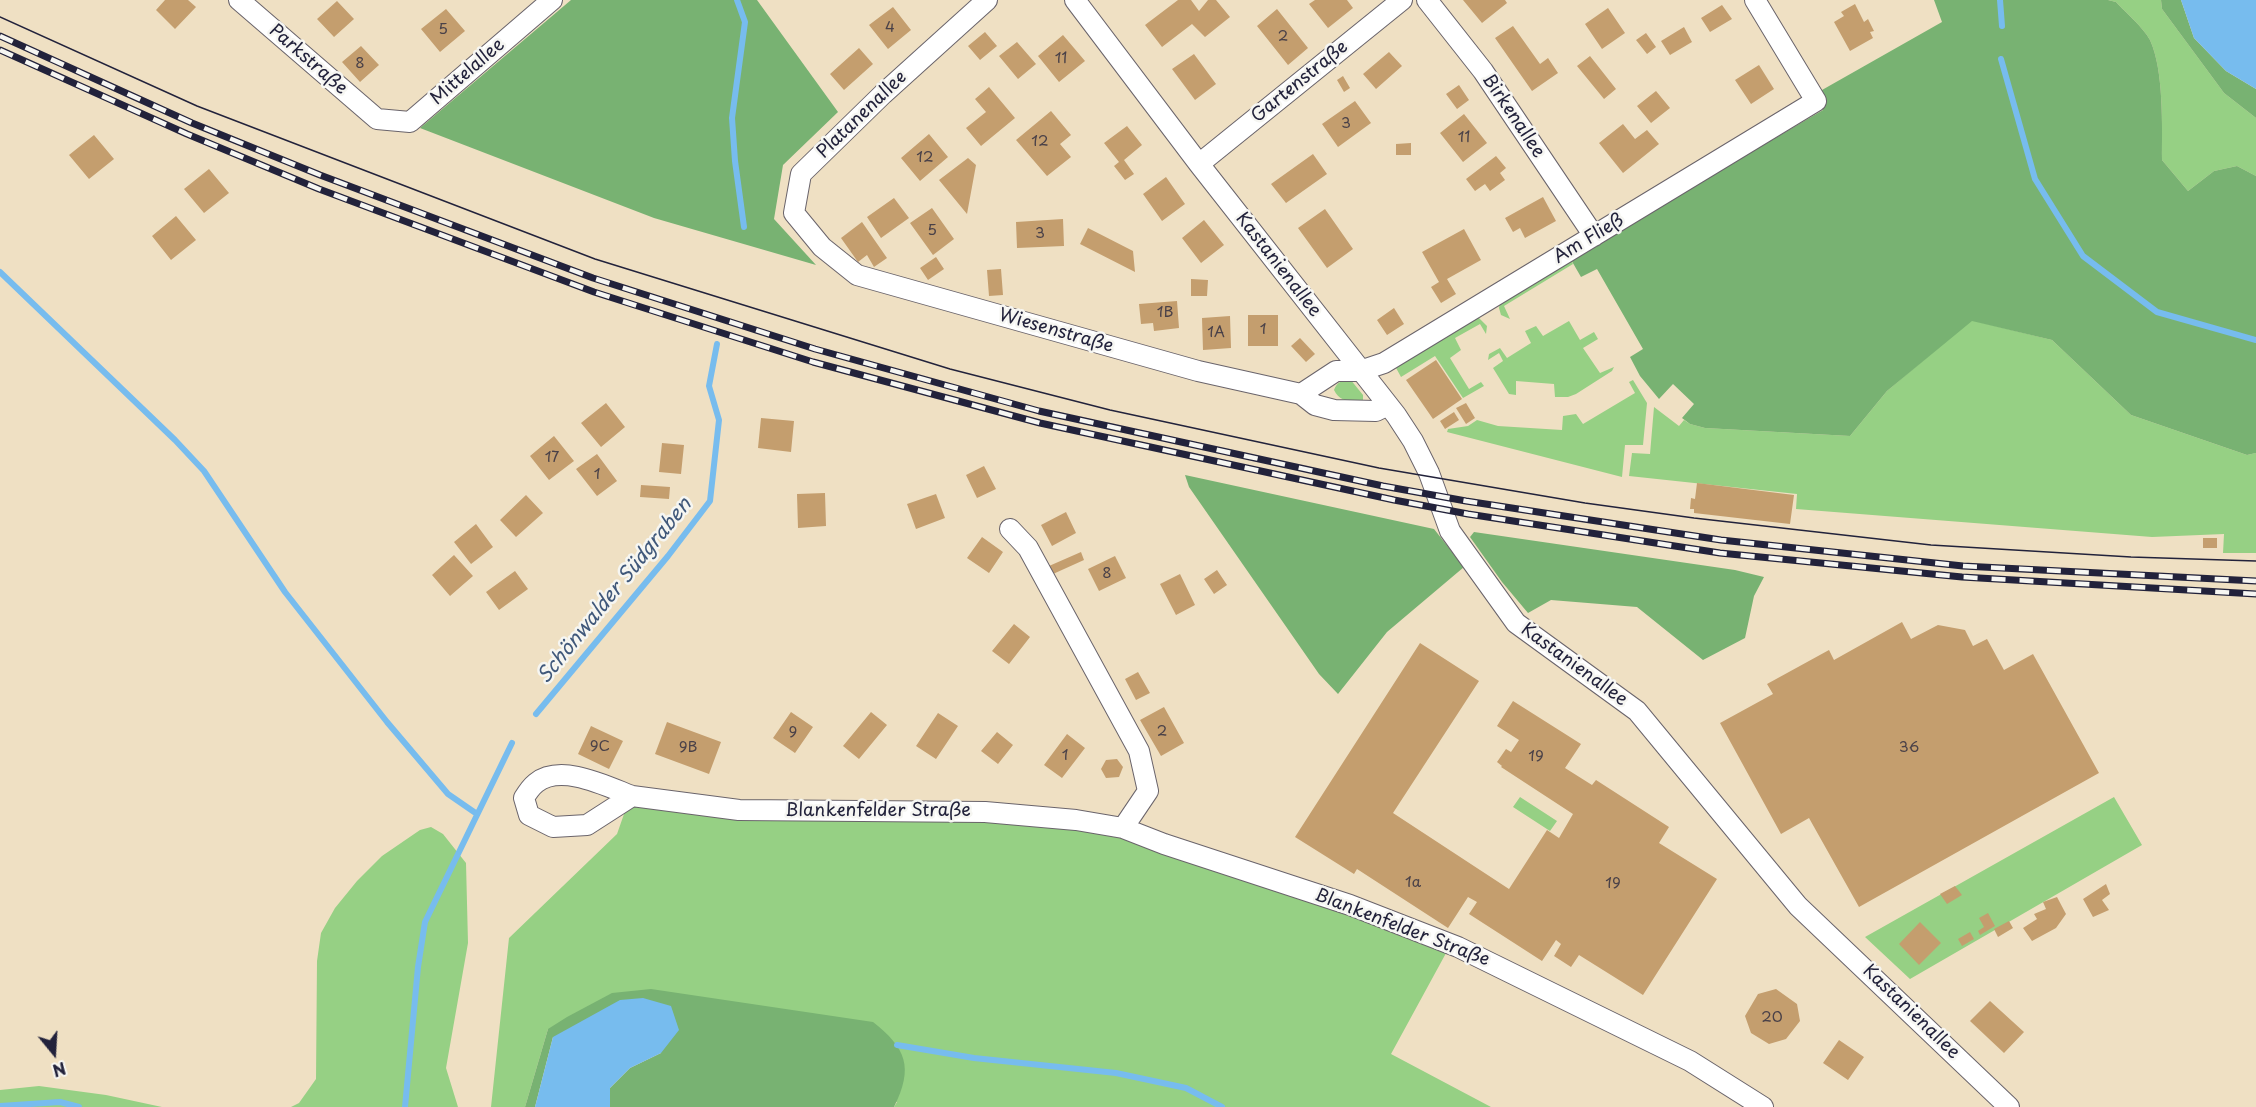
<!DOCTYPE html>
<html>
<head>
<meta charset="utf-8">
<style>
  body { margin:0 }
  #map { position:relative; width:2256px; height:1107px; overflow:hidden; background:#efe0c3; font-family:"Playpen Sans",sans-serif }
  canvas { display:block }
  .north { position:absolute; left:24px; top:1023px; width:60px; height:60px; -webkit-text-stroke:4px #f6f6f2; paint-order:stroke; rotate:162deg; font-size:16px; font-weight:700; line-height:24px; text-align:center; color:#22223b }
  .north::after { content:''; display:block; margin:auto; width:21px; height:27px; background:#22223b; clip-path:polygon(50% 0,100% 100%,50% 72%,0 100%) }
</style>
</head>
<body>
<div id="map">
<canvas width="2256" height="1107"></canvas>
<div class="north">N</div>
</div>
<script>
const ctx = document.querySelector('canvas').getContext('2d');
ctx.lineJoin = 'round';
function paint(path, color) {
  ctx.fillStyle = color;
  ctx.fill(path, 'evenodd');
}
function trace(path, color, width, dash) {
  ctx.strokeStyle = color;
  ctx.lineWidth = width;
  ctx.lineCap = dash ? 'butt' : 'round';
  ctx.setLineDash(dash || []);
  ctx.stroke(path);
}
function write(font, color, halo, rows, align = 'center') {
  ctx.font = font + ' "Playpen Sans",sans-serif';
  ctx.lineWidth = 5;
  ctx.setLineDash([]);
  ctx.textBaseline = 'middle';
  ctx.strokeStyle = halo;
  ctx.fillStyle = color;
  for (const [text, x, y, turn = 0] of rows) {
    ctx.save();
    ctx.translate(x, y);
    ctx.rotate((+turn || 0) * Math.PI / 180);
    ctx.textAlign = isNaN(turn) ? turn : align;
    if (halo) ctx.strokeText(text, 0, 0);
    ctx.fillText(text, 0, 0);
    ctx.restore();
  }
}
paint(new Path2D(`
  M2108,0H2161L2162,9L2224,93L2256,118V176L2237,166L2214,171L2188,191L2162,160C2162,127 2164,70 2150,40C2144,28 2125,12 2116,2Z
  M1570,258L1573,264L1504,306L1510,319L1501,315L1499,308L1500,302Z
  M1477,316L1487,326L1486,334L1480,324L1455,338L1461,350L1450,358L1469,389L1481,382L1484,386L1463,398L1435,356L1401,377L1395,366Z
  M1971,320L2052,340L2131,415L2247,455L2256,453V553H2223L2224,534L2152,537L1796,509L1797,494L1629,476L1632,453L1650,454L1654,407L1679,426L1684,420L1690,424L1705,428L1850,436L1887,391Z
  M1569,321L1580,340L1594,332L1598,339L1583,348L1600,373L1614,367L1612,371L1576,394L1568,397H1555L1554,384L1516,381V395L1509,394L1493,368L1503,361L1499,353L1488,360L1489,354L1500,348L1507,358L1531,343L1525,331L1536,326L1543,336Z
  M1350,379L1363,395V401C1350,402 1340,402 1334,390C1337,382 1342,380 1350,379Z
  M1633,380L1647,403L1643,445H1625L1622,477L1447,432L1448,429L1468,426L1477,420L1498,426L1562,430L1563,416L1576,414L1583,424L1635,393L1629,382Z
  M630,797L986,814L1127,834L1451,944L1391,1054L1491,1107H894L897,1102L548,1029L525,1107H491L509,938L617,834Z
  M1520,797L1557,821L1550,831L1513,807Z
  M2114,797L2142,845L1910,979L1865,937Z
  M431,827L443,834L466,863L468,943L446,1068L458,1107H291L299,1103L316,1079L317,961L321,933L335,908L357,881L382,856L420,830Z
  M39,1086L106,1095L162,1107H0V1090Z`), '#96d084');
paint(new Path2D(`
  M571,0H757L838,112L783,165L774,219L816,265L654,218L420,128Z
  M1934,0H2108L2116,2C2125,12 2144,28 2150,40C2164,70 2162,127 2162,160L2188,191L2214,171L2237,166L2256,176V453L2247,455L2131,415L2052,340L1972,321L1887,391L1850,436L1705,428L1690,424L1682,418L1694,404L1673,384L1659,399L1640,376L1630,357L1643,349L1597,269L1581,277L1570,258L1823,110L1822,90L1942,22Z
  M2161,0H2181L2194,38L2226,71L2256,89V118L2224,93L2162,9Z
  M1185,475L1434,529L1464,567L1387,632L1338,694L1319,674L1189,487Z
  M1474,532L1735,570L1764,577L1754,596L1745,638L1703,660L1637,607L1551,600L1528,613L1502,582L1470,537Z
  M651,989L873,1022C906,1048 914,1067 894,1107H610V1088L630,1068L661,1053L553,1037L535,1107H525L548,1029L567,1017L612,993Z`), '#78b272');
paint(new Path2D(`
  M2181,0H2256V89L2226,71L2194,38Z
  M643,998L671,1006L679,1030L661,1053L630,1068L610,1088V1107H535L553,1037L620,1000Z`), '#77bcee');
trace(new Path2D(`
  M737,0L745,22L732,118L735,161L744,227
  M2000,0L2002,26
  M2001,59L2035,179L2083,256L2157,312L2256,340
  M0,272L175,440L204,471L285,592L387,722L448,794L477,814
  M536,714L668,556L710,501L719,420L709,386L717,344
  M897,1045L974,1058L1116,1073L1186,1088L1222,1107
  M0,1106L60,1102L79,1107
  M405,1107L418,967L425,922L512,743`), '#77bcee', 6);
paint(new Path2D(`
  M165,0H188L196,7L175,29L156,10Z
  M1178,0H1191L1199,11L1208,0H1216L1230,17L1205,37L1192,24L1162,47L1145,25Z
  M1315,0H1347L1353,8L1328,28L1309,4Z
  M1463,0H1505L1507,3L1482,23Z
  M337,1L354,19L334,37L317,19Z
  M1855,4L1864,22L1868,19L1874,31L1870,32L1873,38L1850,51L1834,22L1844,16L1841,12Z
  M1722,5L1732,19L1710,32L1701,18Z
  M893,7L911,30L888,49L869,25Z
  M1608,8L1625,33L1602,49L1585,24Z
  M446,9L465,31L440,52L421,29Z
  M1277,9L1308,48L1288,65L1257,26Z
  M1513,26L1540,64L1548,58L1558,73L1532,91L1495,38Z
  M1684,27L1692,42L1670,55L1661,41Z
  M985,32L997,46L980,60L968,46Z
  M1646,33L1656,47L1647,54L1636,40Z
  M1063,35L1085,61L1059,82L1038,56Z
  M1017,42L1036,64L1018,79L999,56Z
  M361,46L379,65L360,82L342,62Z
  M859,48L873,64L844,90L830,74Z
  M1389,52L1402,66L1376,89L1363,74Z
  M1194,54L1216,84L1195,100L1172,69Z
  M1590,56L1616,89L1604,99L1577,66Z
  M1759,65L1774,89L1751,104L1735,80Z
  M1343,76L1350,88L1344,92L1337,80Z
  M1459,85L1469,100L1457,109L1446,94Z
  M989,87L1015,118L981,146L966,128L986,112L975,99Z
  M1656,91L1670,108L1651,123L1637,106Z
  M1355,101L1371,123L1338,147L1322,124Z
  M1051,111L1071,135L1060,144L1071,157L1047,176L1016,140Z
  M1464,114L1487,143L1463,162L1440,133Z
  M1623,124L1635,139L1647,130L1659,144L1623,173L1599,143Z
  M1127,126L1142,145L1124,160L1134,174L1125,180L1114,166L1119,162L1104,143Z
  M929,134L948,157L920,181L901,158Z
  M94,135L114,159L89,179L69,155Z
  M1411,143V155H1396V144Z
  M1313,154L1327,174L1286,203L1271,184Z
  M1496,156L1506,168L1500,173L1505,180L1490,191L1485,184L1475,191L1466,179Z
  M968,158L976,165L967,214L939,180Z
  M209,169L229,193L204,213L184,189Z
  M1166,177L1185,204L1162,221L1143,194Z
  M1543,197L1556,221L1525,238L1520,228L1513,232L1505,218Z
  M894,198L909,218L881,238L867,217Z
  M932,208L954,239L933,255L910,223Z
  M1325,209L1353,249L1327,268L1298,228Z
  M176,216L196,240L171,260L152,236Z
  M1063,219L1064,246L1017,248L1016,222Z
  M1204,220L1224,245L1201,263L1182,238Z
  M862,222L887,258L874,267L867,255L858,262L841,238Z
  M1088,228L1133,251L1135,272L1080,244Z
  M1464,229L1481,260L1447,279L1456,294L1441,303L1431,287L1439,282L1422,252Z
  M936,257L944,269L928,280L920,268Z
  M1001,269L1003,295L989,296L987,270Z
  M1191,279L1208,280L1207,296H1191Z
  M1177,301L1179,328L1154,331L1153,323L1141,324L1139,304Z
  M1394,308L1404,324L1387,335L1377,320Z
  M1248,315H1278V346H1248Z
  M1230,316L1231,348L1203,350L1202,318Z
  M1300,338L1315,354L1306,362L1291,346Z
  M1436,360L1462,399L1433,419L1406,380Z
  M606,403L625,427L601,447L581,423Z
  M1466,403L1475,418L1466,424L1456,408Z
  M1454,412L1459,420L1445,429L1440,421Z
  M761,418L794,421L791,452L758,448Z
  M554,436L574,461L549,480L530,456Z
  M662,443L684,445L681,474L659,472Z
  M597,454L617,481L597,496L576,469Z
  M984,466L996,489L977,498L966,475Z
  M1697,483L1794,495L1790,524L1694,513V509H1690L1691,498L1695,499Z
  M641,485L670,487L669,499L640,497Z
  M825,493L826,526L798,528L797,494Z
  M936,494L945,518L916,529L907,504Z
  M526,495L543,513L516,537L500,520Z
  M1066,512L1076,533L1052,546L1041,525Z
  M476,524L493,547L471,564L454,542Z
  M982,537L1003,552L989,573L967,558Z
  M2203,538H2217V548H2203Z
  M1081,552L1084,560L1053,574L1049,566Z
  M454,555L473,576L450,596L432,575Z
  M1115,556L1126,578L1099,591L1088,569Z
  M1217,570L1227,585L1214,594L1204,579Z
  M515,571L528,589L499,610L486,592Z
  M1180,574L1195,605L1176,615L1160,584Z
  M1902,622L1911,639L1938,625L1965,630L1973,646L1987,639L2004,670L2033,654L2099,773L1859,907L1809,818L1781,834L1720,723L1773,694L1767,684L1829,650L1834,660Z
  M1014,624L1030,637L1009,664L992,651Z
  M1420,643L1479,681L1393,813L1509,889L1547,830L1559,838L1573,814L1501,767L1502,766L1497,762L1506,749L1511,752L1519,740L1497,726L1513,701L1581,744L1565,768L1592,785L1596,780L1669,827L1659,843L1717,879L1643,995L1579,955L1571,967L1554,956L1561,944L1556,940L1542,961L1469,914L1477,902L1468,897L1448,928L1357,869L1354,874L1295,837Z
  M1138,672L1150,693L1136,700L1125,679Z
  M1164,707L1184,743L1161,756L1140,720Z
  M791,712L813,727L795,753L773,738Z
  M871,712L887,725L859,759L843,746Z
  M938,713L958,726L936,759L916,746Z
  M667,722L721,742L709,774L655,754Z
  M591,726L623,741L609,769L578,754Z
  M997,732L1013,745L998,764L981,751Z
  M1067,734L1085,748L1062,778L1044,765Z
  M1117,759L1123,767L1119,777L1106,778L1101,769L1106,760Z
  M2106,884L2110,894L2102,900L2109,910L2093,917L2083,899Z
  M1955,886L1962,895L1947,904L1940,894Z
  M2057,897L2066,914L2056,928L2032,941L2023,928L2037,919L2034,914L2046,909L2043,902Z
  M1988,913L1995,926L1980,935L1978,931L1984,927L1979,918Z
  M2009,921L2013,928L1998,937L1994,929Z
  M1920,922L1941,943L1919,965L1899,944Z
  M1970,932L1974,939L1962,946L1958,939Z
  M1776,989L1797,1004L1800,1021L1786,1039L1769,1044L1751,1033L1745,1016L1758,994Z
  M1990,1001L2024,1032L2004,1053L1970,1021Z
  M1839,1040L1864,1057L1848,1080L1823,1063Z`), '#c49e6e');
const street = new Path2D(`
  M239,0L377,119L410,122L552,0
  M987,0L883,94L801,174L794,213L822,247L857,275L1198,371L1301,394L1315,405L1334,410L1376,411L1388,405
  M1075,0L1199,164L1396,415L1413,441L1429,473L1450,531L1516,623L1637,711L1798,906L2009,1107
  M1427,0L1483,71L1594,236
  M1199,164L1402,0
  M1301,394L1336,371H1360L1384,363L1816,101L1755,0
  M632,796C606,786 561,763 536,783C531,787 527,793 524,798L529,815L553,827L587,825L632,796L739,810L985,812L1076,820L1123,828L1148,791L1139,751L1028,548L1010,529
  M1123,828L1164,844L1350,905L1458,947L1690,1061L1763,1107`);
trace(street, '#6a646b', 22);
trace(street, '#fff', 20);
trace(new Path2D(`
  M0,17L197,106L595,259L950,369L1110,410L1379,468L1585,503L1694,518L1931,545L2131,557L2256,561`), '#22223b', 1.5);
const rail = new Path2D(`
  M0,36L192,123L320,175L593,278L815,349L1039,411L1383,486L1466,501L1721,540L1963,566L2256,581
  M0,50L187,134L319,189L594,292L813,362L1040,423L1394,500L1468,514L1720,553L1962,577L2256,594`);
trace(rail, '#22223b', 7);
trace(rail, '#f6f6f2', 4.5, [14]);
write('15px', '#4a4148', null, [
  ["4",890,28],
  ["5",443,30],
  ["2",1283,37],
  ["11",1061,59],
  ["8",360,64],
  ["3",1346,124],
  ["11",1464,138],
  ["12",1040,142],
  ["12",925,158],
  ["5",932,231],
  ["3",1040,234],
  ["1B",1165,313],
  ["1",1263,330],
  ["1A",1216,333],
  ["17",552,458],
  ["1",597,475],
  ["8",1107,574],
  ["2",1162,732],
  ["9",793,733],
  ["9C",600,747],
  ["9B",688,748],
  ["36",1909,748],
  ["1",1065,756],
  ["19",1536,757],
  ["1a",1413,883],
  ["19",1613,884],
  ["20",1772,1018]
]);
write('18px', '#22223b', '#f6f6f2', [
  ["Parkstraße",308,60,41],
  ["Mittelallee",468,72,-41],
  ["Gartenstraße",1300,82,-39],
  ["Platanenallee",862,115,-44],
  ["Birkenallee",1513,116,56],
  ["Am Fließ",1589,239,-31],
  ["Kastanienallee",1278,265,52],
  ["Wiesenstraße",1056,331,16],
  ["Kastanienallee",1574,665,36],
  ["Blankenfelder Straße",878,811],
  ["Blankenfelder Straße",1402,928,21],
  ["Kastanienallee",1911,1012,44]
]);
write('italic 20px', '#40587a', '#f6f6f2', [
  ["Schönwalder Südgraben",615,591,-51]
]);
</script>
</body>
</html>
